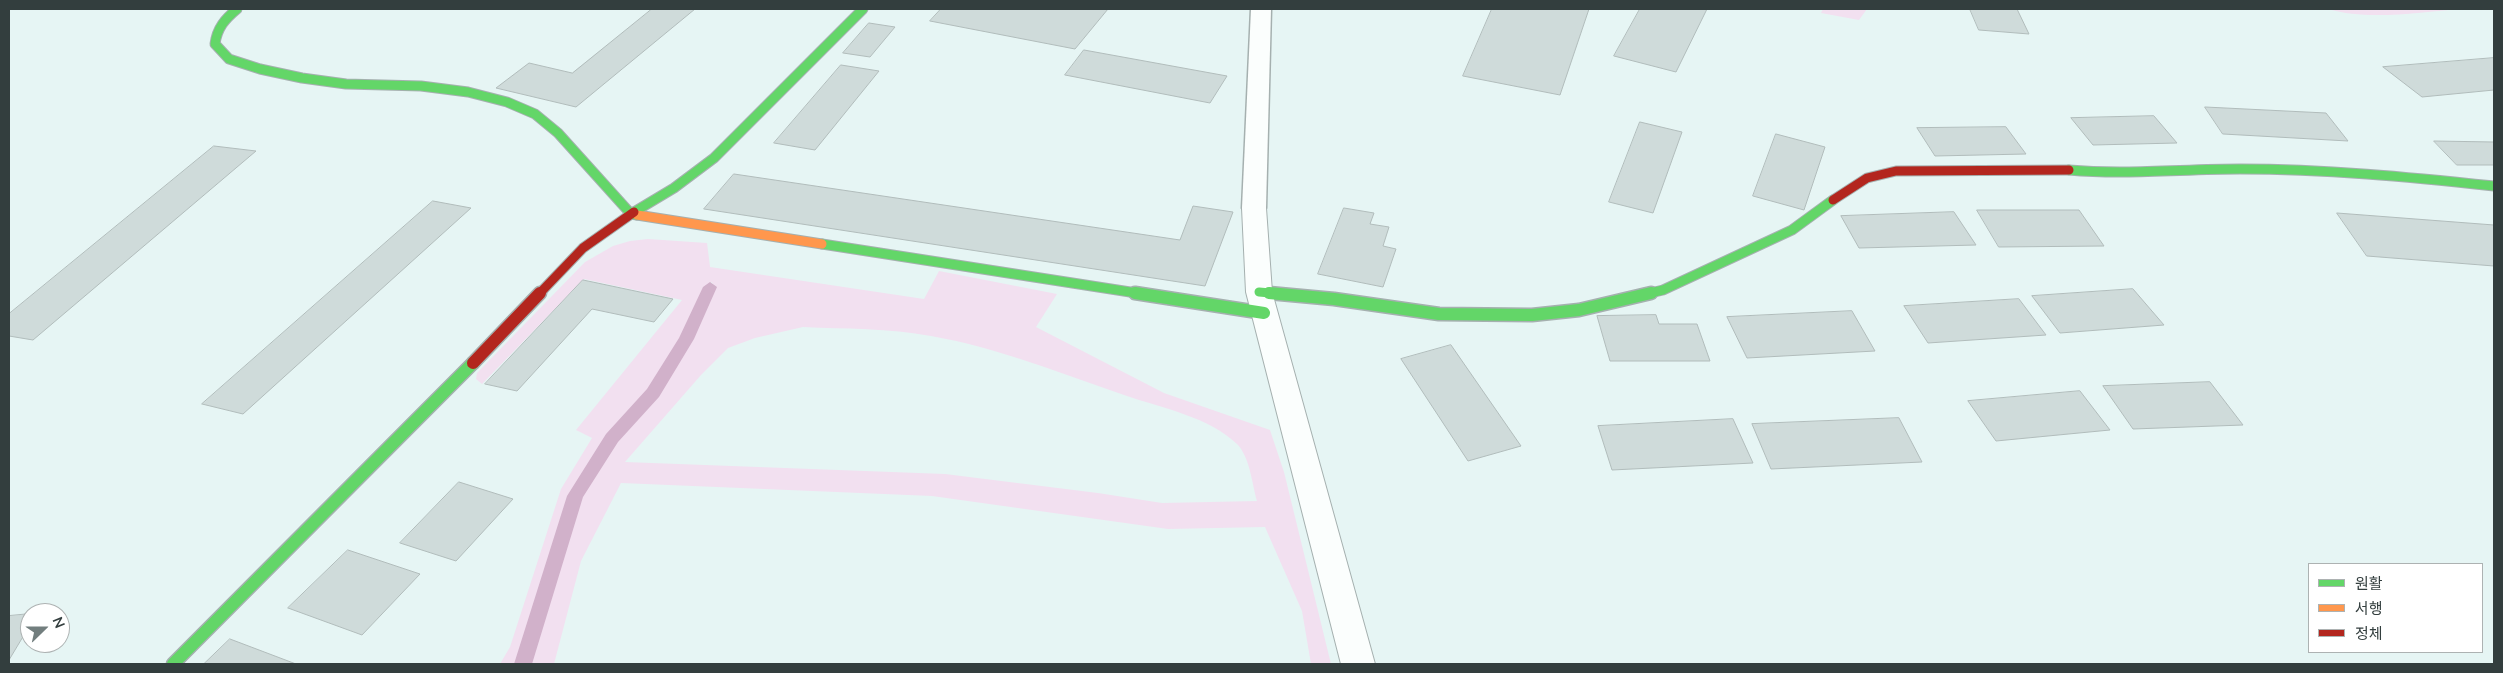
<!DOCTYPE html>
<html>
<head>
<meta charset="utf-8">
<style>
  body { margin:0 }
  #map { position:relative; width:2503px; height:673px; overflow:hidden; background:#e6f5f4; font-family:"Nunito Sans","Noto Sans KR",sans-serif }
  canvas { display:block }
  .frame { position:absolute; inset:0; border:10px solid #333e3e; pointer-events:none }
  .legend { position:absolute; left:2308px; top:563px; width:175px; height:90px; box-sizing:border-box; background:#fff; border:1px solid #adb2b2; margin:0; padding:6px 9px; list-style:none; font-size:15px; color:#333e3e }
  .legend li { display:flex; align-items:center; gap:10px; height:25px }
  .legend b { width:25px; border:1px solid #adb2b2 }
  .north { position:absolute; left:20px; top:603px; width:50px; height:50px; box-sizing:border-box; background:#fff; border:1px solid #adb2b2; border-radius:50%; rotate:68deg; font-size:14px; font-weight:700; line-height:20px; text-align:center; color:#333e3e }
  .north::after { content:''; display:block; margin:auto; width:18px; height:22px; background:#727e7e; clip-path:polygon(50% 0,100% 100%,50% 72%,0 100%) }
</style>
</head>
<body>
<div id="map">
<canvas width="2503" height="673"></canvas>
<div class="frame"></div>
<ul class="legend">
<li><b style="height:6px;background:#63d668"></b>원활</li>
<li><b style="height:6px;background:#ff974d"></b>서행</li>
<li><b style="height:6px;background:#b3261e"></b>정체</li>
</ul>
<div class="north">N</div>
</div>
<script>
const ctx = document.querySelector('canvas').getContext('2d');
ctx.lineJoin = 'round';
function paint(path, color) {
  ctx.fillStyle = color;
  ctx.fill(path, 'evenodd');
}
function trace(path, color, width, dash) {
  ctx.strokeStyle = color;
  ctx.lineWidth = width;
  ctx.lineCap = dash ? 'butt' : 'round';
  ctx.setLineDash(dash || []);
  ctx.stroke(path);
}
paint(new Path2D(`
  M1823,9H1867L1859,20L1821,13Z
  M2328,9H2461C2420,12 2368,21 2328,9Z
  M648,239L707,243L710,267L924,299L939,271L1057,294L1036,327L1164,393L1270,430L1284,472L1331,664H1311L1302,611L1265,527L1168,529L932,496L621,483L581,561L554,664H528L579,496L616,439L656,393L690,339L713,287L712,282L706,287L683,339L649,392L608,437L571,495L519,664H500L510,647L561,489L592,438L576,430L682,300L584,279L482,384L476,379L477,373L585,262L613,246L630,241ZM803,327C845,329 889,328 931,336C999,348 1062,374 1127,396C1162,408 1209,417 1237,444C1250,457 1252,484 1257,501L1162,503L1098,493L945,474L625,462L701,375L728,348L755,338Z`), '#f2e0f0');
paint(new Path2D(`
  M710,282L717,287L694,339L659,397L618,442L583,497L532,664H514L567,496L606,434L647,389L679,338L703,287Z`), '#d1b1ca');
const building = new Path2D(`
  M652,9H695L576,107L496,88L529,63L572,73Z
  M941,9H1108L1075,49L930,21Z
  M1492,9H1589L1560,95L1463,76Z
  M1640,9H1707L1676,72L1614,56Z
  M1970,9H2017L2029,34L1979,30Z
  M869,23L895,27L870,57L843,53Z
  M1084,50L1227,76L1210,103L1065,75Z
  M2494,58V90L2422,97L2383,67Z
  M841,65L879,71L815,150L774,143Z
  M2205,107L2326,113L2348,141L2223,134Z
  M2154,116L2177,143L2093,145L2071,118Z
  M1640,122L1682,132L1653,213L1609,202Z
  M2006,127L2026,154L1935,156L1917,128Z
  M1776,134L1825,147L1804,210L1753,196Z
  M2434,141L2494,142V165H2457Z
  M214,146L256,151L33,340L9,336V314Z
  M734,174L1180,240L1193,206L1233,212L1205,286L704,209Z
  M433,201L471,208L243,414L202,404Z
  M1344,208L1374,213L1370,224L1389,227L1383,246L1396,249L1383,287L1318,274Z
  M1977,210H2079L2104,246L1999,247Z
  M1954,212L1976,245L1859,248L1841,216Z
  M2337,213L2494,225V266L2367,256Z
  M583,280L673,299L654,322L592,309L517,391L485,384Z
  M2133,289L2164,325L2060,333L2032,296Z
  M2019,299L2046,335L1928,343L1904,306Z
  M1852,311L1875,351L1747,358L1727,317Z
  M1656,315L1659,324H1697L1710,361H1610L1597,316Z
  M1451,345L1521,446L1468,461L1401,359Z
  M2210,382L2243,425L2133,429L2103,386Z
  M2080,391L2110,430L1996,441L1968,401Z
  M1899,418L1922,462L1771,469L1752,424Z
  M1733,419L1753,463L1612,470L1598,426Z
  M459,482L513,499L456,561L400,543Z
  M348,550L420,574L362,635L288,608Z
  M30,614V625L9,660V616Z
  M230,639L296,664H204Z`);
paint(building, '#cfdbda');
trace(building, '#b1bcbb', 1);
const lane = new Path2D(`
  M1251,9H1271L1266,208L1262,213L1254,215L1246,213L1242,208Z`);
const street = new Path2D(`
  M1254,200L1263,202L1266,208L1272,292L1375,664H1341L1246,292L1242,208L1245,202Z`);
const fastFar1 = new Path2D(`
  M237,9C225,19 217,28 215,44L229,59L260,69L302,78L346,84L421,86L468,92L507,102L535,114L558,133L631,214L637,215
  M2069,170C2126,175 2183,169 2240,169C2325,169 2409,177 2494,186
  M634,212L674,188L714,158L863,9
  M822,244L1143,294
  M1259,292L1282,294
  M1646,294L1663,290L1792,230L1833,200`);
const fast = new Path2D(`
  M1135,293L1264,313
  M1269,293L1334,299L1439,314L1532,315L1579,310L1651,293
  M173,664L473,363`);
const slow = new Path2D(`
  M637,215L822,244`);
const jamFar1 = new Path2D(`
  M1833,200L1867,178L1896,171L2069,170
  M539,294L583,248L634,212`);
const jam = new Path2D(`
  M473,363L540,293`);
trace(lane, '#a5b0af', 3);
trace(street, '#a5b0af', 2);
trace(fastFar1, '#a5b0af', 11);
trace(fast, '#a5b0af', 15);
trace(slow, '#a5b0af', 11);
trace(jamFar1, '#a5b0af', 11);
trace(jam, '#a5b0af', 15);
paint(lane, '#fbfefd');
paint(street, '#fbfefd');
trace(fastFar1, '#63d668', 9);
trace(fast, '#63d668', 12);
trace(slow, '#ff974d', 9);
trace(jamFar1, '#b3261e', 9);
trace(jam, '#b3261e', 12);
</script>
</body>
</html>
